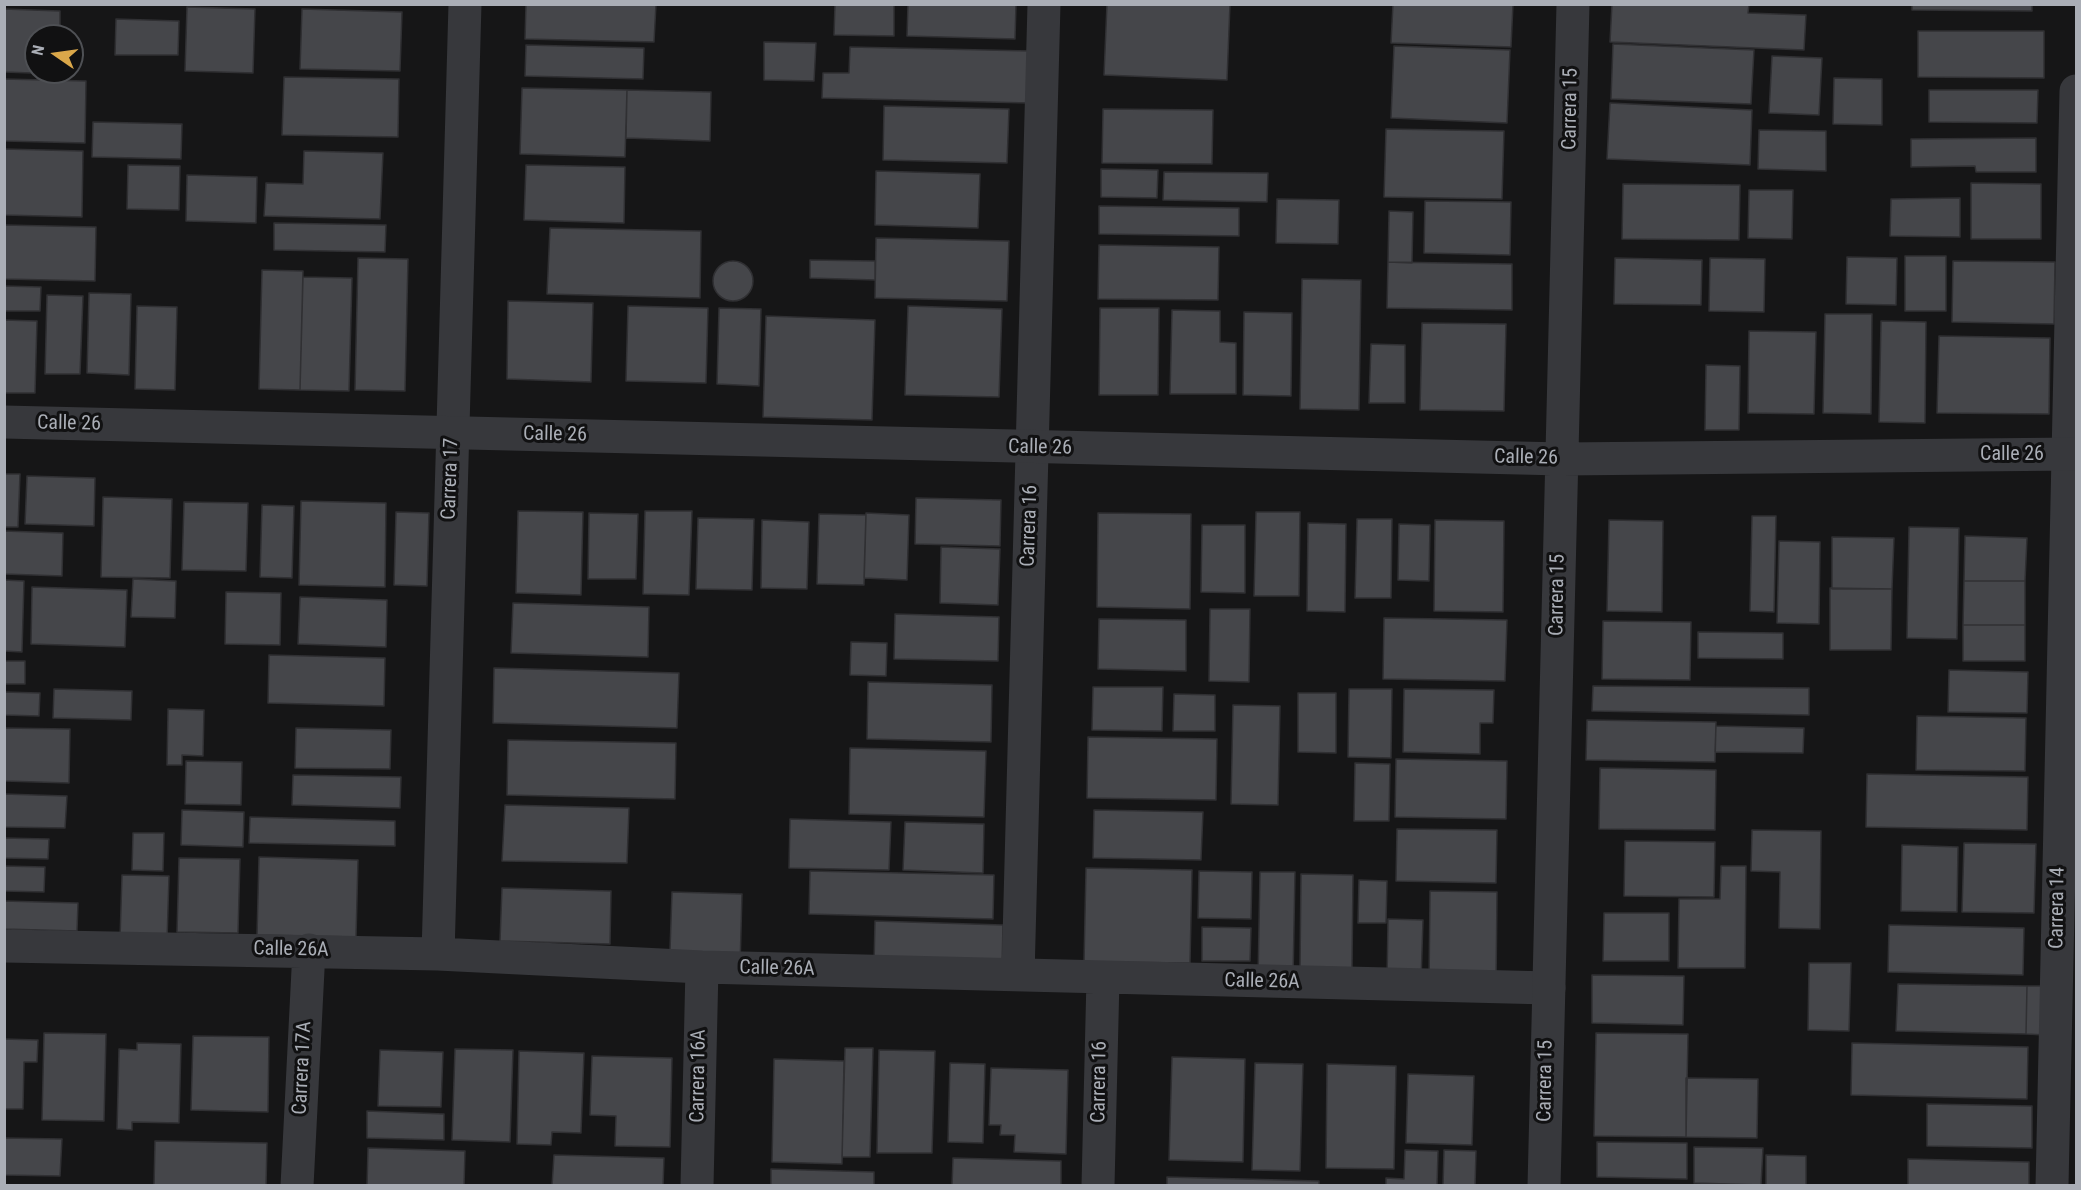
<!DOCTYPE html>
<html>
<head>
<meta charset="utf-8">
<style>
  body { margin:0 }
  #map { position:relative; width:2081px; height:1190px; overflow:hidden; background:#161617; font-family:"Roboto Condensed",sans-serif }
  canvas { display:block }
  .frame { position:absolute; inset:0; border:6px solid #aaaeb6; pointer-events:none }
  .north { position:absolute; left:24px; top:24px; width:60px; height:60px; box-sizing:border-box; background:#111112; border:2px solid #4e5054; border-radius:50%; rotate:283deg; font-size:16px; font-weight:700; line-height:24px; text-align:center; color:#aaaeb6 }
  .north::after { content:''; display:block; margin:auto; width:21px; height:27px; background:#dba84a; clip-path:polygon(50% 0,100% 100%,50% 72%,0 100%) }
</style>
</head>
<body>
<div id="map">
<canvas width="2081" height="1190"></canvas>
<div class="frame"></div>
<div class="north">N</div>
</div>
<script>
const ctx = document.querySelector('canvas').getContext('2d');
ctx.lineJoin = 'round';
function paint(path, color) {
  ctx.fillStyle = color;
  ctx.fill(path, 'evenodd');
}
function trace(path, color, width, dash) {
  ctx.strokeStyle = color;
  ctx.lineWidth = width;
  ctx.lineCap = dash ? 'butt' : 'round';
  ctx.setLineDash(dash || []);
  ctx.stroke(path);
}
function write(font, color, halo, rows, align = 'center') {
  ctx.font = font + ' "Roboto Condensed",sans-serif';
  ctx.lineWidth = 6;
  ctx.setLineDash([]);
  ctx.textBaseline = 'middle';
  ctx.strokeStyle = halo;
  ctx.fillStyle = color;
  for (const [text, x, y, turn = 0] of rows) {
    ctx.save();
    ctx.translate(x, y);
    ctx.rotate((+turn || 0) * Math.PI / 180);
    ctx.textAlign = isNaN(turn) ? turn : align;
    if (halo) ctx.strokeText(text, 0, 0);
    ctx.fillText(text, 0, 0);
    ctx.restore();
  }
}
const building = new Path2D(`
  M526,4H656L654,42L525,39Z
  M835,4H894V36L834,35Z
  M908,4H1016L1015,39L907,36Z
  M1107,4H1230L1227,80L1104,75Z
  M1393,4H1513L1511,47L1391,43Z
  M1612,4H1749L1748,13L1806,15L1804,50L1610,42Z
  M1912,4H2032V11L1912,10Z
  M187,7L255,9L253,73L185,71Z
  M4,9L60,11V36H36V72H59V74L4,72Z
  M302,9L402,12L400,71L300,69Z
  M116,19L179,21L178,55H115Z
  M1918,31H2044V78L1918,77Z
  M764,42L816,43L814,81L764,80Z
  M1613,44L1754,50L1751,104L1611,99Z
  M526,45L644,48L643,79L525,76Z
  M1394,46L1510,50L1507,123L1391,118Z
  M850,47L1031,51L1029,103L822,98L823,73H849Z
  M1772,56L1822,58L1819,115L1769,113Z
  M284,77L399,79L398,137L282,135Z
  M1834,78L1882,79V125L1833,124Z
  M4,79L86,81L85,143L4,141Z
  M522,88L627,90L625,157L520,154Z
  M627,90L711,92L710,141L626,138Z
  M1929,90H2038L2037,123L1929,122Z
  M1610,103L1752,110L1750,165L1607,159Z
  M884,106L1009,109L1007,163L883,160Z
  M1103,109L1213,110L1212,164L1102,163Z
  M93,122L182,124L181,159L92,157Z
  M1386,129L1504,131L1502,199L1384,197Z
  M1759,130L1826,131V171L1758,169Z
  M2036,138V172H1976L1975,166L1911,167V139Z
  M4,149L83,151L82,217L4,215Z
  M304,151L383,153L380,219L264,216L266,183L303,184Z
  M128,165L180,166L179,210L127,209Z
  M526,165L625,167L624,223L524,220Z
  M1101,169L1158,170L1157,198L1101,197Z
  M876,171L980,174L978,228L875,225Z
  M1164,172L1268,173L1267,202L1163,200Z
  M187,175L257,177L256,223L186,221Z
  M1971,183L2041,184V239H1971Z
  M1623,184L1740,185L1739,240L1622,239Z
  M1749,190H1793L1792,239L1748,238Z
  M1960,198V237L1890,236L1891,199Z
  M1277,199L1339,200L1338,244L1276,243Z
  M1425,201L1511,202L1510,255L1424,253Z
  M1099,206L1239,208V236L1099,234Z
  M1389,211L1413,212L1412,263L1388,262Z
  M274,223L386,225L385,252L274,250Z
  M4,225L96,227L95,281L4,279Z
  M550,228L701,231L700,298L547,294Z
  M876,238L1009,241L1007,301L875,298Z
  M1099,245L1219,247L1218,300L1098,299Z
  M1905,256H1946V311H1905Z
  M1847,257L1897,258L1896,305L1846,304Z
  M358,258L408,259L405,391L355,390Z
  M1615,258L1702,260L1701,305L1614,304Z
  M1710,258L1765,259L1764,312L1709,311Z
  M810,260L875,261V280L810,278Z
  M713 281a20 20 0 1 1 40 0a20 20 0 1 1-40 0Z
  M1953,261L2055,262L2054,324L1952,322Z
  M1388,262L1512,264V310L1387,308Z
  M262,270L303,271L300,390L259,389Z
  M303,277L352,278L349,391L300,390Z
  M1302,279L1361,280L1359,410L1300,409Z
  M4,286L41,287L40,311H4Z
  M89,293L131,294L129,375L87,373Z
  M47,295L83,296L80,374H45Z
  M508,301L593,303L591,382L507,379Z
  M137,306L177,307L175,390L135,389Z
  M628,306L708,308L706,383L626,381Z
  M908,306L1002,309L999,397L905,395Z
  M719,308L761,309L759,386L717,384Z
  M1100,308H1159L1158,395H1099Z
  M1172,310L1220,311V342L1236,343V394H1170Z
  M1244,312L1292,313L1291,396L1243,395Z
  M1825,314H1872L1871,414L1823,413Z
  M766,316L875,320L872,420L763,417Z
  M4,320L37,321L35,393H4Z
  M1881,321L1926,322L1925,423L1879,422Z
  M1422,323L1506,324L1504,411L1420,410Z
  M1749,331L1816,332L1814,414L1748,413Z
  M1939,336L2050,338L2049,414L1937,413Z
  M1371,344L1405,345V403H1369Z
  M1706,365L1740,366L1739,430H1705Z
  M4,474H20L18,527H4Z
  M27,476L95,478L94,526L25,524Z
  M103,497L172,499L170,578L101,577Z
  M916,498L1001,500L1000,546L915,544Z
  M301,501L386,503L385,587L299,585Z
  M184,502L248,503L246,571L182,570Z
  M262,505L294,506L292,578L260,577Z
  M518,511L583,512L581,595L516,593Z
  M645,511H692L689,595L643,594Z
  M396,512L429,513L427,586L394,585Z
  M1256,512H1300L1299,596H1254Z
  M589,513L638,514L636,579H588Z
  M866,513L909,515L907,580L864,578Z
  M1098,513L1191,514L1190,609L1097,607Z
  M819,514L866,515L864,585L817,584Z
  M1752,516H1776L1774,612L1750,611Z
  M698,518L754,519L752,590L696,589Z
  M1357,519H1392L1391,598H1355Z
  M762,520L809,522L807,589L761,588Z
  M1435,520L1504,521L1503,612L1434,611Z
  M1609,520L1663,521L1662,612L1607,611Z
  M1308,523L1346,524L1345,612L1307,611Z
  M1399,524L1430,525L1429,581L1398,580Z
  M1202,525H1245V593L1201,592Z
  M1909,527L1959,528L1957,639L1907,638Z
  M4,531L63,533L62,576L4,574Z
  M1965,536L2027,538L2025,581H1964Z
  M1832,537L1894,538L1892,589H1832Z
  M1779,541L1820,542L1819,624L1777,623Z
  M941,547L1000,549L998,605L940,603Z
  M133,579L176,581L175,618L131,617Z
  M4,580L24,581L22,652L4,651Z
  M1964,581H2025V625H1963Z
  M32,587L127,590L125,647L31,644Z
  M1830,588L1892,589L1891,650H1830Z
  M226,592L281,593L280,645L225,644Z
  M300,597L387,600L386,647L298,644Z
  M513,603L649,607L648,657L511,653Z
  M1210,609H1250L1249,682L1209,681Z
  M895,614L999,617L998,661L894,659Z
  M1384,618L1507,620L1505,681L1383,679Z
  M1099,619L1186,620V671L1098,669Z
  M1603,621L1691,622L1690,680L1602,679Z
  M1963,625H2025V661H1963Z
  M1698,632L1783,633V659L1698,658Z
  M851,642L887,643L886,676L850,675Z
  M269,655L385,658L384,706L268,703Z
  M4,661H25V684H4Z
  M494,668L679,673L677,728L493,723Z
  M1949,670L2028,672L2027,713L1948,712Z
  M868,682L992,685L991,742L867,739Z
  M1593,686L1809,688V715L1592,711Z
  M1093,687H1163L1162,731L1092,730Z
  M54,689L132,691L131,720L53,718Z
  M1349,689H1392L1391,758L1348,757Z
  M1404,689L1494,690L1493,723H1480V754L1403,752Z
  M4,692L40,693L39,716L4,715Z
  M1298,693H1336V753L1298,752Z
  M1174,694L1215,695V731H1173Z
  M1233,705L1280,706L1278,805L1231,804Z
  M168,709L204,710L203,756L182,755V765H167Z
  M1917,716L2026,718L2025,771L1916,770Z
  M1587,720L1716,722L1715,762L1586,760Z
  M1716,726L1804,728L1803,753L1715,752Z
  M4,728L70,729L69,783L4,781Z
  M296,728L391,730L390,769L295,768Z
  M1088,737L1217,739L1216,800L1087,798Z
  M508,740L676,743L675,799L507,795Z
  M850,748L986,751L984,817L849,814Z
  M1396,759L1507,761L1506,819L1395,817Z
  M186,761L242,762L241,805L185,804Z
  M1355,763L1390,764L1389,821H1354Z
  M1600,768L1716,770L1715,830L1599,829Z
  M1867,774L2028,777L2027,830L1866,827Z
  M293,775L401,777L400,808L292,805Z
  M4,794L67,796L65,828L4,827Z
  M505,805L629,808L627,863L502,861Z
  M182,810L244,812L243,847L181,845Z
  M1094,810L1203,812L1201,860L1093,858Z
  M250,817L395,821V846L249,843Z
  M790,819L891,822L889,870L789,868Z
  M905,822L984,824L983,873L903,870Z
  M1397,829L1497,830L1496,883L1396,881Z
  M1752,830L1821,831L1820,929L1779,928L1780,872L1751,871Z
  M133,833H164L163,871L132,870Z
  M4,838L49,839L48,859L4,858Z
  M1625,841L1715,842L1714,897L1624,896Z
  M1964,843L2036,844L2034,913L1962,912Z
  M1902,845L1958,847L1957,912L1901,911Z
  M259,857L358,860L356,937L257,935Z
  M179,858L240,859L238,933L177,932Z
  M4,866L45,867L44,892L4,891Z
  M1721,866H1746L1745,968H1678L1679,899H1720Z
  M1086,868L1192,870L1190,963L1084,962Z
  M810,871L994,875L993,919L809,914Z
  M1199,871L1252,872L1251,919L1198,918Z
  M1260,872H1295L1293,979H1258Z
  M1301,874L1353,875L1352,968L1300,967Z
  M122,875L169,876L167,941L120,939Z
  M1359,880L1387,881L1386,923H1358Z
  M502,888L611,891L610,944L500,941Z
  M1430,891L1497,892L1496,985L1429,984Z
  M672,892L742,894L740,967L670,950Z
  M4,901L78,903L77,931L4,929Z
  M1604,913H1669V961H1603Z
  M1388,919L1423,920L1421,982L1387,981Z
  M875,921L1003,925L1002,968L874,964Z
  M1889,925L2024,928L2023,975L1888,972Z
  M1202,927L1251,928L1250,961H1202Z
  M1809,963H1851L1849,1031L1808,1030Z
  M1592,975L1684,976L1683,1025L1592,1023Z
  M1898,984L2027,986L2026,1034L1896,1031Z
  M2027,986H2046L2045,1035L2026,1034Z
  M44,1033L106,1034L104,1121L42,1120Z
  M1596,1033L1688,1034L1686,1137L1594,1136Z
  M193,1036L269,1037L268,1112L191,1110Z
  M4,1039L38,1040L37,1062H24L23,1109H4Z
  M137,1043L181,1044L179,1123L132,1122V1130L117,1129L119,1049L137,1050Z
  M1852,1043L2028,1047L2027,1099L1851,1095Z
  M845,1048H873L870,1157H842Z
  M455,1049L513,1050L510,1142L452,1140Z
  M380,1050L443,1052L441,1107L378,1106Z
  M879,1050L935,1051L932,1153H877Z
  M519,1051L584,1053L581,1133L552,1132L551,1145L517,1144Z
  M592,1056L672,1058L670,1147L615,1146L616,1116L590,1115Z
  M1172,1057L1245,1059L1243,1162L1169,1160Z
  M774,1059L844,1061L842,1164L772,1162Z
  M950,1063L985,1064L983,1143L948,1142Z
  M1255,1063L1303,1064L1300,1171L1252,1170Z
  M1327,1064L1396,1066L1394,1169L1326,1168Z
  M991,1068L1068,1070L1066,1154L1014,1152L1015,1135H1000L1001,1125H989Z
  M1408,1074L1474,1076L1472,1145L1406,1143Z
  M1686,1078L1758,1079L1757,1138L1686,1137Z
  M1927,1104L2032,1106V1148L1927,1146Z
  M367,1111L444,1114V1140L367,1138Z
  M4,1138L62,1139L60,1176L4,1175Z
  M155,1141L267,1143L266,1186H154Z
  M1597,1142L1687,1143V1179L1597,1177Z
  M1694,1147L1763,1148L1761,1185L1694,1183Z
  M368,1148L465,1151L464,1186H367Z
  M1405,1150L1438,1151L1437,1186H1386V1178L1404,1179Z
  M1444,1150L1476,1151L1475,1186H1443Z
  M554,1155L664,1158L663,1186H552Z
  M1766,1155L1806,1156V1186H1766Z
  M953,1158L1061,1161V1186H952Z
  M1908,1159L2029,1162V1186H1908Z
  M771,1169L874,1172V1186H771Z
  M1167,1177L1319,1181V1186H1167Z`);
paint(building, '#45464a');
trace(building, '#303033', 1.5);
trace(new Path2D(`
  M4,946L438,954L702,967L1549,988
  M438,954L465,4
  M1018,975L1044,4
  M297,1186L309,950
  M697,1186L702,967
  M1098,1186L1103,978
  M2052,1186L2076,91`), '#37383c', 33);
trace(new Path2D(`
  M4,422L1562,459L2076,454
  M1544,1186L1573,4`), '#37383c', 33);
write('20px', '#aaaeb6', '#111112', [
  ["Carrera 15",1571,109,-89],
  ["Calle 26",69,424,1],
  ["Calle 26",555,435,1],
  ["Calle 26",1040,448,1],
  ["Calle 26",2012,455],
  ["Calle 26",1526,458,1],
  ["Carrera 17",451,479,-88],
  ["Carrera 16",1030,526,-88],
  ["Carrera 15",1558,595,-89],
  ["Carrera 14",2058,908,-89],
  ["Calle 26A",291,950,1],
  ["Calle 26A",777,969,1],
  ["Calle 26A",1262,982,1],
  ["Carrera 17A",303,1068,-87],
  ["Carrera 16A",699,1076,-89],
  ["Carrera 15",1546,1081,-89],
  ["Carrera 16",1100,1082,-89]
]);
</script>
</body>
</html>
